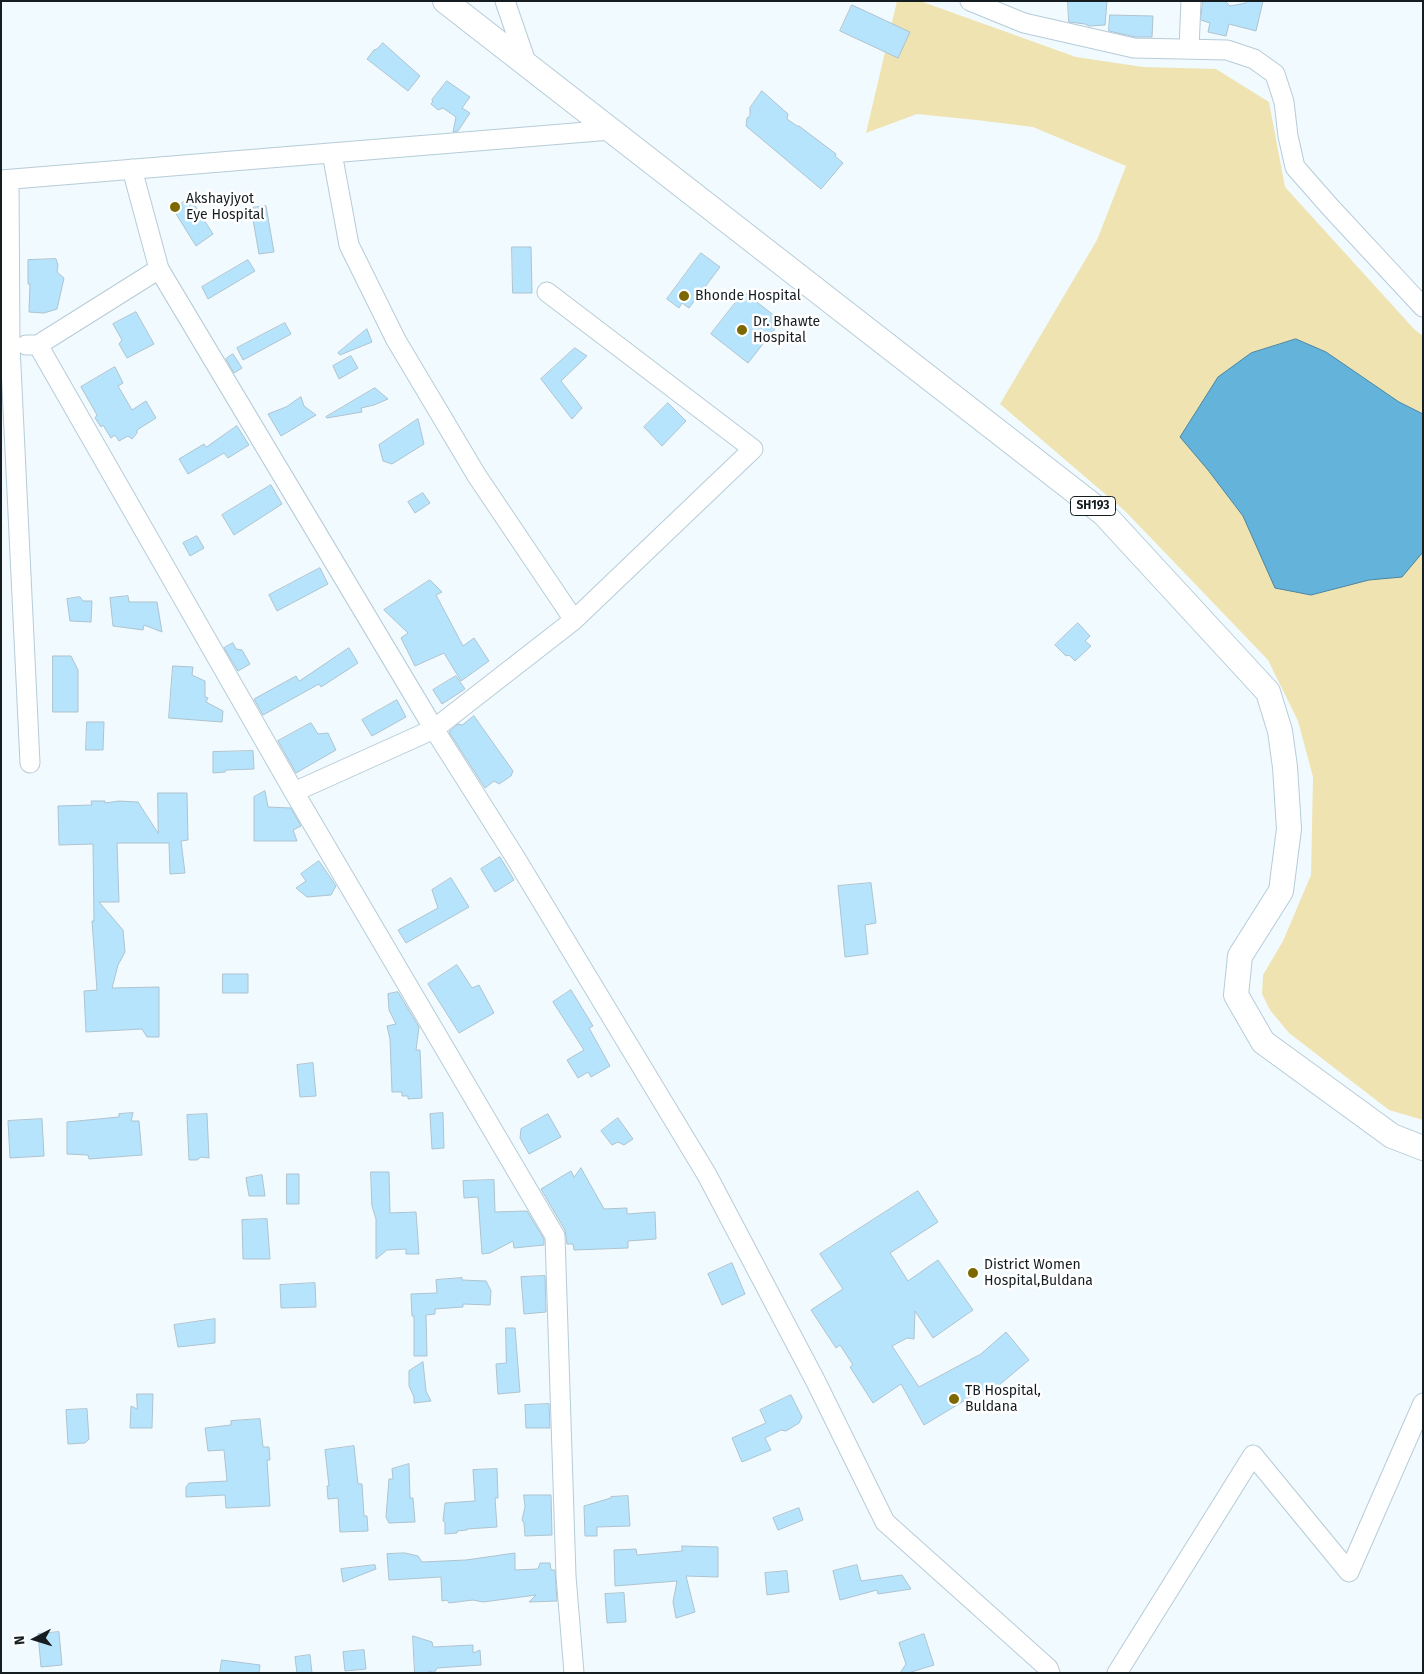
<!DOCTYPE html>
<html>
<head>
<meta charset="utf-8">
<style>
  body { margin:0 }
  #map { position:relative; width:1424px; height:1674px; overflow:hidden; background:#f1fafe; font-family:"Fira Sans",sans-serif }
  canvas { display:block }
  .frame { position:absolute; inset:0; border:2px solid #151d21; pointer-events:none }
  .north { position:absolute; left:10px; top:1614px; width:50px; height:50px; -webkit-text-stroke:4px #fff; paint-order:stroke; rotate:265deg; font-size:14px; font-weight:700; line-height:20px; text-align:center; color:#151d21 }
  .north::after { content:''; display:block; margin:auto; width:18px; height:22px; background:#151d21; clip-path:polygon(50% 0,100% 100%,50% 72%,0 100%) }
</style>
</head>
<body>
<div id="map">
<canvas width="1424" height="1674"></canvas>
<div class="frame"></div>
<div class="north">N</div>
</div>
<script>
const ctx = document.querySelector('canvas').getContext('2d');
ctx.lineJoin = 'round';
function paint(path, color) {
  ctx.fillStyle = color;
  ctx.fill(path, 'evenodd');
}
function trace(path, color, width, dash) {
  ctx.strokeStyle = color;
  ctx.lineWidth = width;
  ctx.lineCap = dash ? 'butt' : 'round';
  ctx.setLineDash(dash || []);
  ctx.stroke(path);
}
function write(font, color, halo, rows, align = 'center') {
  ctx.font = font + ' "Fira Sans",sans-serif';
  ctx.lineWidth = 5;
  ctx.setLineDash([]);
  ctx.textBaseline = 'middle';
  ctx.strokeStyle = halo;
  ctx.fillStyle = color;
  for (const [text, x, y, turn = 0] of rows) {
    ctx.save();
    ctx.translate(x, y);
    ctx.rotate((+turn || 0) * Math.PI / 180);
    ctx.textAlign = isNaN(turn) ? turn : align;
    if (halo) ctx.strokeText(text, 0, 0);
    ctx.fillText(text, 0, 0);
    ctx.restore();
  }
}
paint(new Path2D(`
  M897,1H920L1076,57L1143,67L1216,69L1269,102L1285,187L1414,329L1423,336V1120L1389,1110L1289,1033L1270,1010L1262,994L1263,975L1283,941L1311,875L1313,777L1298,721L1268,660L1125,511L1000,404L1097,240L1126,166L1033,127L976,120L917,114L866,133Z`), '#efe3b2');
const water = new Path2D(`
  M1296,339L1326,352L1399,402L1423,414V552L1402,577L1369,580L1311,595L1275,588L1243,516L1208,470L1180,437L1218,377L1251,353Z`);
paint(water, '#64b3da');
trace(water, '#4c86a2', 1);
const building = new Path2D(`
  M1068,1H1107L1105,25L1089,26L1085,24L1069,22Z
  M1203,1H1225L1230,6L1246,3V1H1263L1256,31L1229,24L1226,36L1208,32L1210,23L1201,20Z
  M852,5L910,32L898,58L840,31Z
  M1110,15L1153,16L1152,37H1135L1109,31Z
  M383,43L420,76L408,91L367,59L374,50L377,49Z
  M447,81L470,97L462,108L470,113L458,131L453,132L456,117L443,108L438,110L431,104L433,101L432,100Z
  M762,91L788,114L787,119L797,126H799L836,154L835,156L843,163L821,189L746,126L747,118L750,116V108Z
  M190,198L213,234L196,246L173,209Z
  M266,206L274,252L259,254L251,208Z
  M512,247H531L532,293H513Z
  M701,253L720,267L689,308L682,303L679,308L667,299Z
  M56,259L58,265L57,272L64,278L57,309L44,313L29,312L30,284H28V260Z
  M248,260L255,271L208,299L202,287Z
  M744,292L781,321L748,363L711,334Z
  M136,312L154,344L127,358L119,344L122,340L113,324Z
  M285,323L291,334L243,360L237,348Z
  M367,329L372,342L340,355L338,353Z
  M575,348L587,356L561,381L582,408L572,419L541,379Z
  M233,354L242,368L234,373L226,359Z
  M351,356L358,368L339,379L333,366Z
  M115,367L123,383L118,386L132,410L146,401L156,418L137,430V433L132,439L128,436L119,441L115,435L111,438L103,425L101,427L95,418L97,415L81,387Z
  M375,388L388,399L374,405L361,408L362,412L327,418L326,417Z
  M301,397L304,406L316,415L281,436L268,414L286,407Z
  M668,403L686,421L662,446L644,427Z
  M418,419L424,444L392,464L383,461L379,445Z
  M237,426L249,445L228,458L224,453L188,474L179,459L204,444L206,447Z
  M271,485L282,504L234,535L222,515Z
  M423,493L430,503L415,513L408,502Z
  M197,536L204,548L190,556L183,543Z
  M320,568L328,584L277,611L269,595Z
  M430,580L442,592L436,595L463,646L474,638L489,661L461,681L444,653L415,666L401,638L408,633L384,610Z
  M128,596L129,602H157L162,632L144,625L143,630L113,626L110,598Z
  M80,597L83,601H92L91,622L70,621L67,599Z
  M1078,623L1090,636L1085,641L1091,646L1075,661L1069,655L1066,656L1055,645Z
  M233,643L236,649L242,650L250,664L238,671L224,648Z
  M349,648L358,663L321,687L319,684L263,715L254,699L296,676L299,681Z
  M53,656H71L78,670V712H53Z
  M173,666L193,667L192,675L205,681V697L208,698L206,702L223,711L222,722L169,718Z
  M456,676L465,689L442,704L433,690Z
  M397,700L406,717L372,736L362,720Z
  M474,716L513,771L511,776L499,784L494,781L485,788L449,732L458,724L462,725Z
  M87,722H104L103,750H86Z
  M311,723L318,734L328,733L336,750L296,773L278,741Z
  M253,751L254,769L226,770L225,772L213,773V752Z
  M265,791L268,807L291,808L301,826L293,830L297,841H254V797Z
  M158,793H187L188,840L181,841L185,873L170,874L169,843H117L119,902H99L123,930L125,952L118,965L112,988L159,987V1037H147L142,1029L86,1032L84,991L97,990L92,921H94L93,844L59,845L58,806L92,805L91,801H105V803L119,801L138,802L158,833Z
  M500,857L514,880L495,892L481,869Z
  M319,861L336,886L331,895L307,897L296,888L306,881L301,874Z
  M451,878L469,907L406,943L398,930L438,908L432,890Z
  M871,883L876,923L865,925L868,954L845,957L838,886Z
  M457,965L472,988L479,985L494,1013L459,1033L428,984Z
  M223,974H248V993H223Z
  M571,990L593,1026L589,1028L610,1066L591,1077L588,1072L578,1078L567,1060L584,1050L553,1002Z
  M398,992L419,1027L416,1050H420L422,1098L408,1099V1096H402V1092H392L390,1039L387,1026L396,1024L389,1010L388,994Z
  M313,1063L316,1096L300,1097L297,1065Z
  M133,1113L131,1121H139L142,1155L89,1159L88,1155L67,1154V1122L119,1117V1114Z
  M443,1113L444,1148L432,1149L430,1114Z
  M207,1114L209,1158L201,1157L197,1160H189L187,1115Z
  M548,1114L561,1137L529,1154L520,1138L521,1129Z
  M618,1118L633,1139L624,1145L618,1142L612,1145L601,1131Z
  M42,1119L44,1156L10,1158L8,1121Z
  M581,1168L604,1209L627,1208V1214L655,1212L656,1239L628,1241V1248L574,1250L573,1244H567L565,1230L541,1189L571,1171L574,1177Z
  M371,1172H389L390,1213L416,1212L419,1254H406V1249L387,1250L376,1259V1219L372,1206Z
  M287,1174H299V1204H287Z
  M262,1175L265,1196H249L246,1178Z
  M494,1180L495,1212L527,1211L544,1239V1245L514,1248L513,1241L490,1253L482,1254L478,1197L464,1198L463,1181Z
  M918,1191L938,1222L890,1253L908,1281L938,1260L973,1310L933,1338L915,1311L914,1339L907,1338L892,1346L919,1387L981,1354L1006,1332L1029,1360L986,1396L982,1390L924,1425L901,1384L873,1403L850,1367L853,1365L840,1345L836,1348L811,1310L843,1289L820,1254Z
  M267,1219L270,1259H243L242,1220Z
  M732,1263L745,1294L722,1305L708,1274Z
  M545,1276L546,1312L524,1314L521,1277Z
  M462,1278V1280L486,1281L491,1291L490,1305L463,1304V1307L435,1309V1314L426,1315L427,1356H414V1316H412L411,1294L437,1293L436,1280Z
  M315,1283L316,1307L281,1308L280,1285Z
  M215,1319V1343L178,1347L174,1325Z
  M506,1328H515L520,1392L498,1394L496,1364L506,1363Z
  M423,1362L426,1391L431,1401L414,1403V1397L409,1386V1371Z
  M137,1394H153L152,1428H130L131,1406L137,1409Z
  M791,1395L802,1417L799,1423L786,1431L781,1430L765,1438L771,1450L742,1462L732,1438L766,1423L760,1410Z
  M549,1404L550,1428H526L525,1405Z
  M87,1409L89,1439L85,1443L68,1444L66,1410Z
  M260,1419L263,1447H269L270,1460H267L270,1506L226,1508L225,1495L186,1497V1487L189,1483L227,1481L224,1450L208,1451L205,1428L231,1425V1421Z
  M354,1446L358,1484H362L364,1516H367L368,1531L340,1532L338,1498L328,1499L327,1486H329L325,1450Z
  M409,1464L410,1498H413L415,1522L389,1523L386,1517L389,1479H393L392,1469Z
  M497,1469L498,1498H495L497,1527L467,1529V1530L457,1531V1533L445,1534V1522L443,1521L445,1503L475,1501L473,1470Z
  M524,1495H551L552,1535L525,1536L524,1523L522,1520L525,1507Z
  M628,1496L630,1526L597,1527V1536H585L584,1506L611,1498V1497Z
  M799,1508L803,1520L778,1530L773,1518Z
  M682,1546L718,1547V1577L686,1576L695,1612L676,1618L673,1602L677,1581L615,1586L614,1550L636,1549L637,1555L682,1551Z
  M405,1553L418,1556L422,1562L466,1560L515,1553V1570L538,1569L540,1563H550L551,1570H555L557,1601L529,1602L536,1595L483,1602L473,1600L449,1603L447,1600L442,1601L441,1577L389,1580L387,1554Z
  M375,1565L376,1569L343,1582L341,1569Z
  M857,1565L861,1581L902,1575L911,1589L878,1594L877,1590L840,1600L833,1571Z
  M787,1571L789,1592L767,1595L765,1573Z
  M624,1593L626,1622L607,1623L605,1594Z
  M59,1632L62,1665L41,1667L38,1634Z
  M924,1634L934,1665L908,1673H900L906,1664L899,1643Z
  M413,1636L432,1642L433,1647L473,1645V1653L480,1650L481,1665L437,1668L434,1673L430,1671L427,1673H415Z
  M364,1650L366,1669L345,1671L343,1652Z
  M310,1655L312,1673H297L295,1657Z
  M222,1660L260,1665L259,1673H220Z`);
paint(building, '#b7e4fd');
trace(building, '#adc3cf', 1);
const minor = new Path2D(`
  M505,1L527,65
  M970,1L1024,23L1134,48L1227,50L1254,59L1275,74L1284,102L1288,136L1295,167L1331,208L1423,307
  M1189,49L1191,1
  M332,153L349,245L396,340L477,476L574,620
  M132,169L159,269L434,729L515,857L707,1175L815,1380L885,1522L1048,1668L1050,1673
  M1,180L611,130
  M9,180L10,346L30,763
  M26,345H38L159,269
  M38,345L294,792L555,1236L566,1576L574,1673
  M294,792L434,729L574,620L753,449L547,292
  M1117,1673L1253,1455L1349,1572L1423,1403`);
const major = new Path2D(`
  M445,1L1104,514L1268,692L1280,731L1285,767L1289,829L1281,891L1240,956L1236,995L1263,1042L1392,1136L1423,1148`);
trace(minor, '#b6ccd8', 21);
trace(major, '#b6ccd8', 26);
trace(minor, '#fff', 19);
trace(major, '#fff', 24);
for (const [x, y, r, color] of [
  [175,207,6,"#7d6800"],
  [684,296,6,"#7d6800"],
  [742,330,6,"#7d6800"],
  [973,1273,6,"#7d6800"],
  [954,1399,6,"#7d6800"]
]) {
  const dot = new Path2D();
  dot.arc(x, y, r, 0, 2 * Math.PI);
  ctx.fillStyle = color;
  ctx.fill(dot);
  trace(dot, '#fff', 2);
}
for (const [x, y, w] of [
  [1093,506,45]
]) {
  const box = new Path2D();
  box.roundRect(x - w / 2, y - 9.5, w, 19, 4);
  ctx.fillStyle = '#fff';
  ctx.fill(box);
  trace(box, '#151d21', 1);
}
write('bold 12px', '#151d21', null, [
  ["SH193",1093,506]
]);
write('14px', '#151d21', '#fff', [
  ["Akshayjyot",186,199],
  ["Eye Hospital",186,215],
  ["Bhonde Hospital",695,296],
  ["Dr. Bhawte",753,322],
  ["Hospital",753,338],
  ["District Women",984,1265],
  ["Hospital,Buldana",984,1281],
  ["TB Hospital,",965,1391],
  ["Buldana",965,1407]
], 'left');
</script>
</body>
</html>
